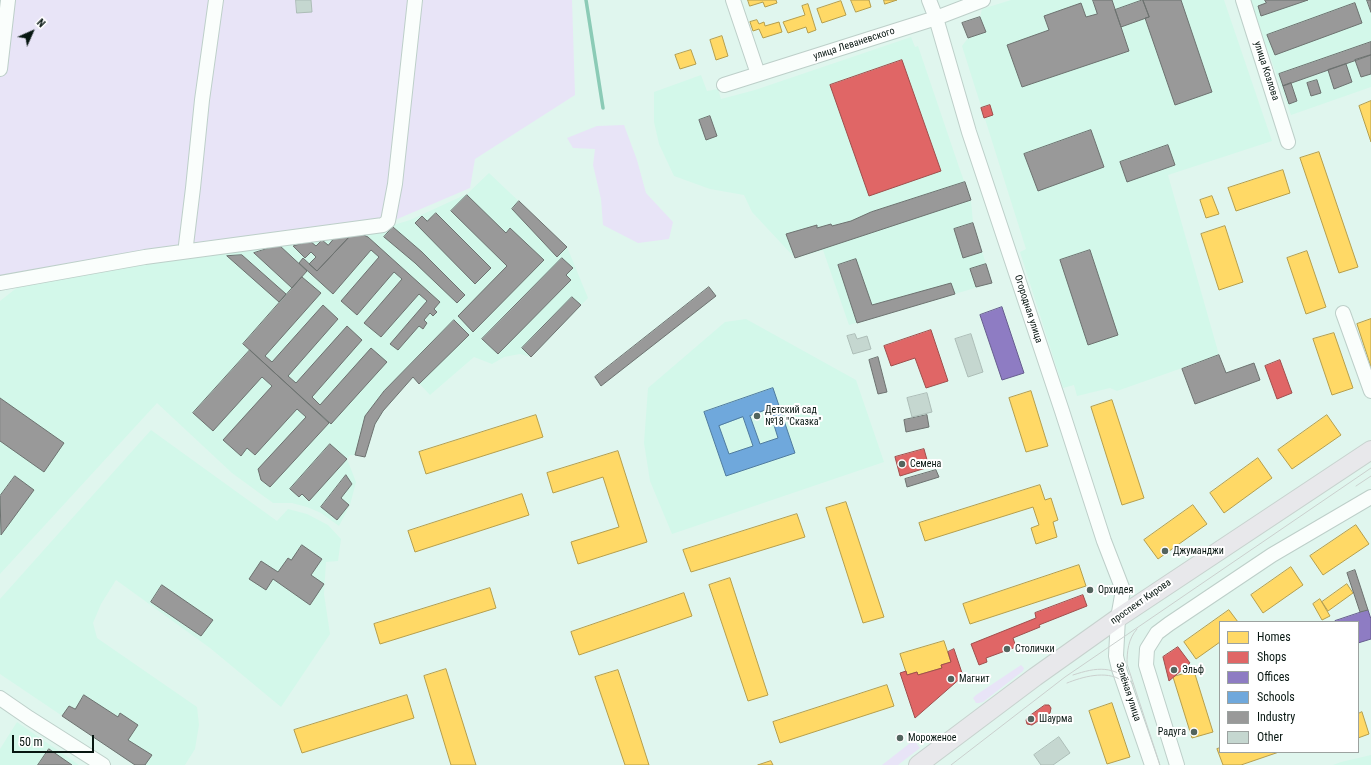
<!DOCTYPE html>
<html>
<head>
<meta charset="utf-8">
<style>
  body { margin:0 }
  #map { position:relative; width:1371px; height:765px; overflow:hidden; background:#e0f6ee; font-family:"Roboto Condensed",sans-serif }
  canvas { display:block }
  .legend { position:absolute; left:1219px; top:621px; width:140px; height:132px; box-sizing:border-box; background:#fff; border:1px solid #9ca2a0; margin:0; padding:5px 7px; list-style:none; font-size:12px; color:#071611 }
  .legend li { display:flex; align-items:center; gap:8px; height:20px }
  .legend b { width:20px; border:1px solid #9ca2a0 }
  .north { position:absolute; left:12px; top:12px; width:40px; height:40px; -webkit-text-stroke:3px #fff; paint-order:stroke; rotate:45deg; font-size:11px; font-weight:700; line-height:16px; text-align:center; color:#071611 }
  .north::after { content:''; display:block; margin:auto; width:14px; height:18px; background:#071611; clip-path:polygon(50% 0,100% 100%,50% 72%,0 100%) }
  .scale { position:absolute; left:12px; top:735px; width:82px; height:18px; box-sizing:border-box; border:2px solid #071611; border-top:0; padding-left:5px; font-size:12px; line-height:14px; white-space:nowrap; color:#071611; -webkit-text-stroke:3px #fff; paint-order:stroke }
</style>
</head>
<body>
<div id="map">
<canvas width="1371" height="765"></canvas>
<ul class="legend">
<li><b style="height:11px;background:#ffd966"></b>Homes</li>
<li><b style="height:11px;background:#e06666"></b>Shops</li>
<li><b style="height:11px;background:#8e7cc3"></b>Offices</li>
<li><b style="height:11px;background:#6fa8dc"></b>Schools</li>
<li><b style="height:11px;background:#999"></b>Industry</li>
<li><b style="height:11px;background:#c5d7d0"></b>Other</li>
</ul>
<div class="north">N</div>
<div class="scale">50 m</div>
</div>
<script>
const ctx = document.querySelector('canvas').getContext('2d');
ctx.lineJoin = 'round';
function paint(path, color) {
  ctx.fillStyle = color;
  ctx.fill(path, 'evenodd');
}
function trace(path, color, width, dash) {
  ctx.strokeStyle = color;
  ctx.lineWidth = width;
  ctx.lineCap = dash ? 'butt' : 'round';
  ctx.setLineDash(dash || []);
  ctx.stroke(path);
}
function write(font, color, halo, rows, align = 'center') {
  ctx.font = font + ' "Roboto Condensed",sans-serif';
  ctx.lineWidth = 4;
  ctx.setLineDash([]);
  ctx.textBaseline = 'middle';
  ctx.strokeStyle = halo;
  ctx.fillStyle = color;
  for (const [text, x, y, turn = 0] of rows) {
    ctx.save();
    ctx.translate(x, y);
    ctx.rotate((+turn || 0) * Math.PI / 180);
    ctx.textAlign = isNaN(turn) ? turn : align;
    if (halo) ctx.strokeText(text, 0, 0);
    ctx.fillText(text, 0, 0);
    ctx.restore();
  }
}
paint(new Path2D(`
  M1011,0H1224L1272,141L1168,175L1219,355L1117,391L1110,388L1077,396L1074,385L1063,388L1020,252L1026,249L962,46L968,38L985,32L980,17L982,9Z
  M1250,0H1371V87L1291,115Z
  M911,37L915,47L918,46L960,170L971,200L973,223L992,283L849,325L823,250L795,258L752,212L744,195L710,189L674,176L659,144L654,122V92L701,75L707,91L718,89L721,99L755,90Z
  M489,173L567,247L588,298L531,357L520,354L504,357L492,364L474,357L430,395L413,377L383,411L375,424L365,457L355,455H350L347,459L356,482L350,505L339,526L321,513L307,507L292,503H273L232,473L157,403L0,574V301L28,279L222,254L356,231L384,228L410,220L467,194Z
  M746,319L856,380L884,462L672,534L650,481L644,443L648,388L725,322Z
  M151,430L277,521L288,509L307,514L328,525L341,539L338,561L326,562L324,594L330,634L281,707L210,648L116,580L101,604L93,623L97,638L197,707L199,725L195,749L185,765H135L0,674V599Z
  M17,722L79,765H0V749Z
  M1371,755V765H1333L1341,762Z`), '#d3f8ea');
paint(new Path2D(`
  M0,0H572L575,95L475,159L470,188L395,220L0,277Z
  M624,125L637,160L646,193L673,222L669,239L638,243L603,225L601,199L593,165L595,149L573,148L567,138L597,126Z
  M1021,665L1024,668L1023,671L983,702L979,703H976L973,698L976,695Z
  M914,740L920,748L898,765H882Z`), '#e8e4f7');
const homes = new Path2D(`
  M748,0H776L777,3L765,7L763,2L750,6Z
  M851,0H869L871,7L856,12Z
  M884,0H897L885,4Z
  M841,1L846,15L822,23L817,9Z
  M808,4L816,30L808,33L806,27L788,33L783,22L805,15L802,6Z
  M757,20L759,24L764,22L765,26L779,22L782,32L763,38L759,29L753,31L750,22Z
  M722,36L728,56L716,60L710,40Z
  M691,50L696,64L680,69L675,55Z
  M1371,101V142L1359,106Z
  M1319,152L1358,267L1339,273L1300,158Z
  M1283,170L1290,193L1236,211L1228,188Z
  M1212,196L1219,214L1206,218L1200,200Z
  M1225,226L1243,282L1219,290L1201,234Z
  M1307,251L1326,307L1306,314L1287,258Z
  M1371,319V367L1357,324Z
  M1334,333L1353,388L1332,395L1313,339Z
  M1031,391L1048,446L1026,452L1009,398Z
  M1112,400L1144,498L1122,505L1091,407Z
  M536,415L543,437L426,474L419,452Z
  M1327,415L1341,435L1292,469L1278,450Z
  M618,451L647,542L578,564L571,542L619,527L603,477L553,493L547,473Z
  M1258,458L1272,478L1224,513L1210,493Z
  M1040,485L1045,500L1051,498L1058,520L1053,522L1057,537L1036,544L1031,528L1039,525L1033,507L925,541L919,523Z
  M522,494L529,515L415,552L408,531Z
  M846,502L884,617L863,623L826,508Z
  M1193,505L1207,524L1158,559L1144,540Z
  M797,514L805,537L691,572L683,550Z
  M1356,525L1369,544L1323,575L1310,556Z
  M1079,565L1086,586L970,624L963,604Z
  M1291,567L1303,585L1263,613L1251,595Z
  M730,578L768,695L748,701L709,585Z
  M1347,584L1353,593L1328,611L1322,602Z
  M490,588L496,608L380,644L374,624Z
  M684,593L692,616L579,655L571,632Z
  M1320,599L1330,616L1322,620L1313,604Z
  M1229,610L1238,622H1220V642L1196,659L1184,642Z
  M944,641L951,662L941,665L942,668L918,675L917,672L907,675L900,654Z
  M446,669L476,765H451L424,676Z
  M618,670L632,712L649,765H625L595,677Z
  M1194,671L1213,732L1192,738L1173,677Z
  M887,685L894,706L780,743L773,722Z
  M407,695L414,718L302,753L294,730Z
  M1112,703L1130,757L1107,764L1089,711Z
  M1362,712L1369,734L1358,738V714Z
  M1220,748V752H1279L1241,765H1223L1217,749Z
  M771,761L773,765H758Z`);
paint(homes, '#ffd966');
trace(homes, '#b59e4c', 1);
const shops = new Path2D(`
  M902,60L941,171L869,196L830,85Z
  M990,105L993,115L984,118L981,108Z
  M931,330L948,381L926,388L915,358L891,366L884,346Z
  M1280,360L1292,393L1277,399L1265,366Z
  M924,449L929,467L900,476L895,457Z
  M1083,595L1087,606L1039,625L1040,627L1013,638L1016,647L986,658L987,662L979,665L971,644L1036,618L1035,613Z
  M1178,647L1190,663L1169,681L1163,657Z
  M954,649L963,676L915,718L900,673L906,671L907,675L917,672L918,675L942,668L941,665L951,662L948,652Z
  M1045,705H1049L1051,708L1050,713L1032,725L1027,724L1026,720L1028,717Z`);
paint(shops, '#e06666');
trace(shops, '#9f4e4c', 1);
const offices = new Path2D(`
  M1002,307L1024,373L1002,380L980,315Z
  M1368,610L1371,619V639L1358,643V622H1335V621Z`);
paint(offices, '#8e7cc3');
trace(offices, '#665d8e', 1);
const schools = new Path2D(`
  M773,388L795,453L726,476L704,412ZM769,409L778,438L760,444L750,416ZM743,417L753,446L729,454L719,426Z`);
paint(schools, '#6fa8dc');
trace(schools, '#507c9f', 1);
const industry = new Path2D(`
  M1093,0H1112L1129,51L1022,87L1007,45L1049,30L1044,16L1081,3L1086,17L1097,14Z
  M1143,0L1149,17L1121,27L1115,10Z
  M1143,0H1181L1212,92L1175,105L1145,18L1149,17Z
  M1265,0H1308L1261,16L1258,6L1266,3Z
  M1367,0H1371V12Z
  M1355,3L1362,23L1275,55L1267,35Z
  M980,17L986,32L968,38L962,23Z
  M1371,42V55L1283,86L1279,74Z
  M1371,55V74L1361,77L1355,60Z
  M1346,64L1352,82L1334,89L1328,70Z
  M1317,80L1321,93L1311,96L1307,83Z
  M1291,83L1297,101L1289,104L1283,86Z
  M710,116L717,136L706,140L699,120Z
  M1091,130L1104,167L1038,191L1024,154Z
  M1168,145L1175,165L1127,182L1120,162Z
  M965,182L971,200L795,258L786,234L817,225V228L831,224L832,226L851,221L871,212Z
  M467,195L506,233L510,228L544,260L473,332L458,316L507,266L451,211Z
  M519,201L567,247L557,257L512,209Z
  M436,213L491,268L475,284L415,223L422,216L427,221Z
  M973,223L982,252L963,258L954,229Z
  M393,227L422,252L465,295L457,303L415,263L384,237Z
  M359,233L368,237L440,302L434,309L437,312L433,316L430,313L424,320L427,323L423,329L419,326L398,350L390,344L427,301L419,294L381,337L364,323L402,279L394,272L357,315L341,301L379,257L371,250L333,294L299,263L303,258L317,271L350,236Z
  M338,234L350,236L317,271L309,264L316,257L311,252L305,258L293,246L310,241L316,246L322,240L328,245Z
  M279,245L307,271L292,288L254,253Z
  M1090,250L1118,335L1088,345L1060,260Z
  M242,255L286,294L279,302L227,256Z
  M562,258L573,268L566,275L571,280L498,354L482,339Z
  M856,259L872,305L951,283L955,294L857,323L838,265Z
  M986,264L992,283L976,287L970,269Z
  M302,277L321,293L265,356L272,362L323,305L338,319L288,376L296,383L347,326L362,340L312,397L320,405L371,348L387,362L331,424L243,344Z
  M709,287L716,296L601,386L595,377Z
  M572,297L581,305L531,357L522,348Z
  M454,320L469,335L419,384L413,377L383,411L375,424L365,457L355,455L365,416L384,391Z
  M250,350L329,423L270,487L261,480L258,469L306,417L297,409L255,455L247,448L241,456L223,440L272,386L262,377L213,431L193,413Z
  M1219,355L1226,373L1254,363L1260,380L1195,404L1182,369Z
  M878,357L887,392L878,394L869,360Z
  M0,398L64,443L44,472L0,441Z
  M927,415L929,427L906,432L904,420Z
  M330,444L347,459L309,501L302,494L299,497L290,489Z
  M936,470L939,477L907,487L905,479Z
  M346,475L352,484L341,498L349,505L337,520L321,507Z
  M15,476L34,490L1,535L0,496Z
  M302,545L322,559L311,575L324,584L310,605L273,579L266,590L249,579L261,561L278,572L288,558L291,560Z
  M1355,570L1368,610L1360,612L1347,573Z
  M162,585L213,620L201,636L151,602Z
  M84,695L118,717L120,713L138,725L128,740L152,755L145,765H135L62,716L69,706L75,709Z
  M49,749L72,765H38Z`);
paint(industry, '#999');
trace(industry, '#6d7270', 1);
trace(new Path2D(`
  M586,0L603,108`), '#8bcbb6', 3.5);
const building = new Path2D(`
  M296,0H311L312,12L297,13Z
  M855,334L857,339L867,336L871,349L853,354L847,336Z
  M971,334L983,372L968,377L955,339Z
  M927,393L932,412L912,417L907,398Z
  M1059,737L1070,753L1053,765H1041L1034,755Z`);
paint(building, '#c5d7d0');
trace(building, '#acbdb7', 1);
const minor = new Path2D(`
  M733,0L758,74
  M929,0L936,18L969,132L1062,411L1104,541L1123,590L1118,618L1116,656L1119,669L1152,765
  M1243,0L1288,142
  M0,69L8,0
  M724,85L936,18L983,0
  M186,245L193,188L202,100L216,0
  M0,283L145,257L383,225L388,221L395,184L415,0
  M1343,313L1371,391
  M0,698L29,718L103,765
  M1177,765L1146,665L1147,649L1157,633L1169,624L1272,555L1371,497`);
const major = new Path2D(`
  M918,765L1035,677L1118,618L1371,450`);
trace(minor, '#bdcfc9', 16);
trace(major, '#c7d2ce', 20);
trace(minor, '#fafefc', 14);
trace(major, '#e8e8eb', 18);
trace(new Path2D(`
  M1356,486L1371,476
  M1137,629C1128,639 1127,652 1127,664L1160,765
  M1073,675C1097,667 1114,665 1133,684
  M1067,683C1082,677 1106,670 1121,680
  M951,765L1065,677L1371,468`), '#cad0ce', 1);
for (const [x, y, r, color] of [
  [757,416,4,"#53645e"],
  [902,464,4,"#53645e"],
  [1165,551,4,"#53645e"],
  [1090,590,4,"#53645e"],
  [1007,649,4,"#53645e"],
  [1174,670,4,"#53645e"],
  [951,679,4,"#53645e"],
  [1031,719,4,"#53645e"],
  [1194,732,4,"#53645e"],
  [900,738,4,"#53645e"]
]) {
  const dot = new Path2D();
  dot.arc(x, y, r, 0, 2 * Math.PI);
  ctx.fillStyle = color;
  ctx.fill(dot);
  trace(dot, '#fff', 1.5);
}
write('10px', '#071611', '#fff', [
  ["улица Леваневского",854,44,-18],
  ["улица Козлова",1266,71,72],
  ["Огородная улица",1028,309,72],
  ["проспект Кирова",1141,602,-35],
  ["Зелёная улица",1128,692,72]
]);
write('10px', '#071611', '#fff', [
  ["Детский сад",765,410],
  ["№18 \"Сказка\"",765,422],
  ["Семена",910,464],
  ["Джуманджи",1173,551],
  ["Орхидея",1098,590],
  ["Столички",1015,649],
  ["Эльф",1182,670],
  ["Магнит",959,679],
  ["Шаурма",1039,719],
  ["Радуга",1186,732,"right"],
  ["Мороженое",908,738]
], 'left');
</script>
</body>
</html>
